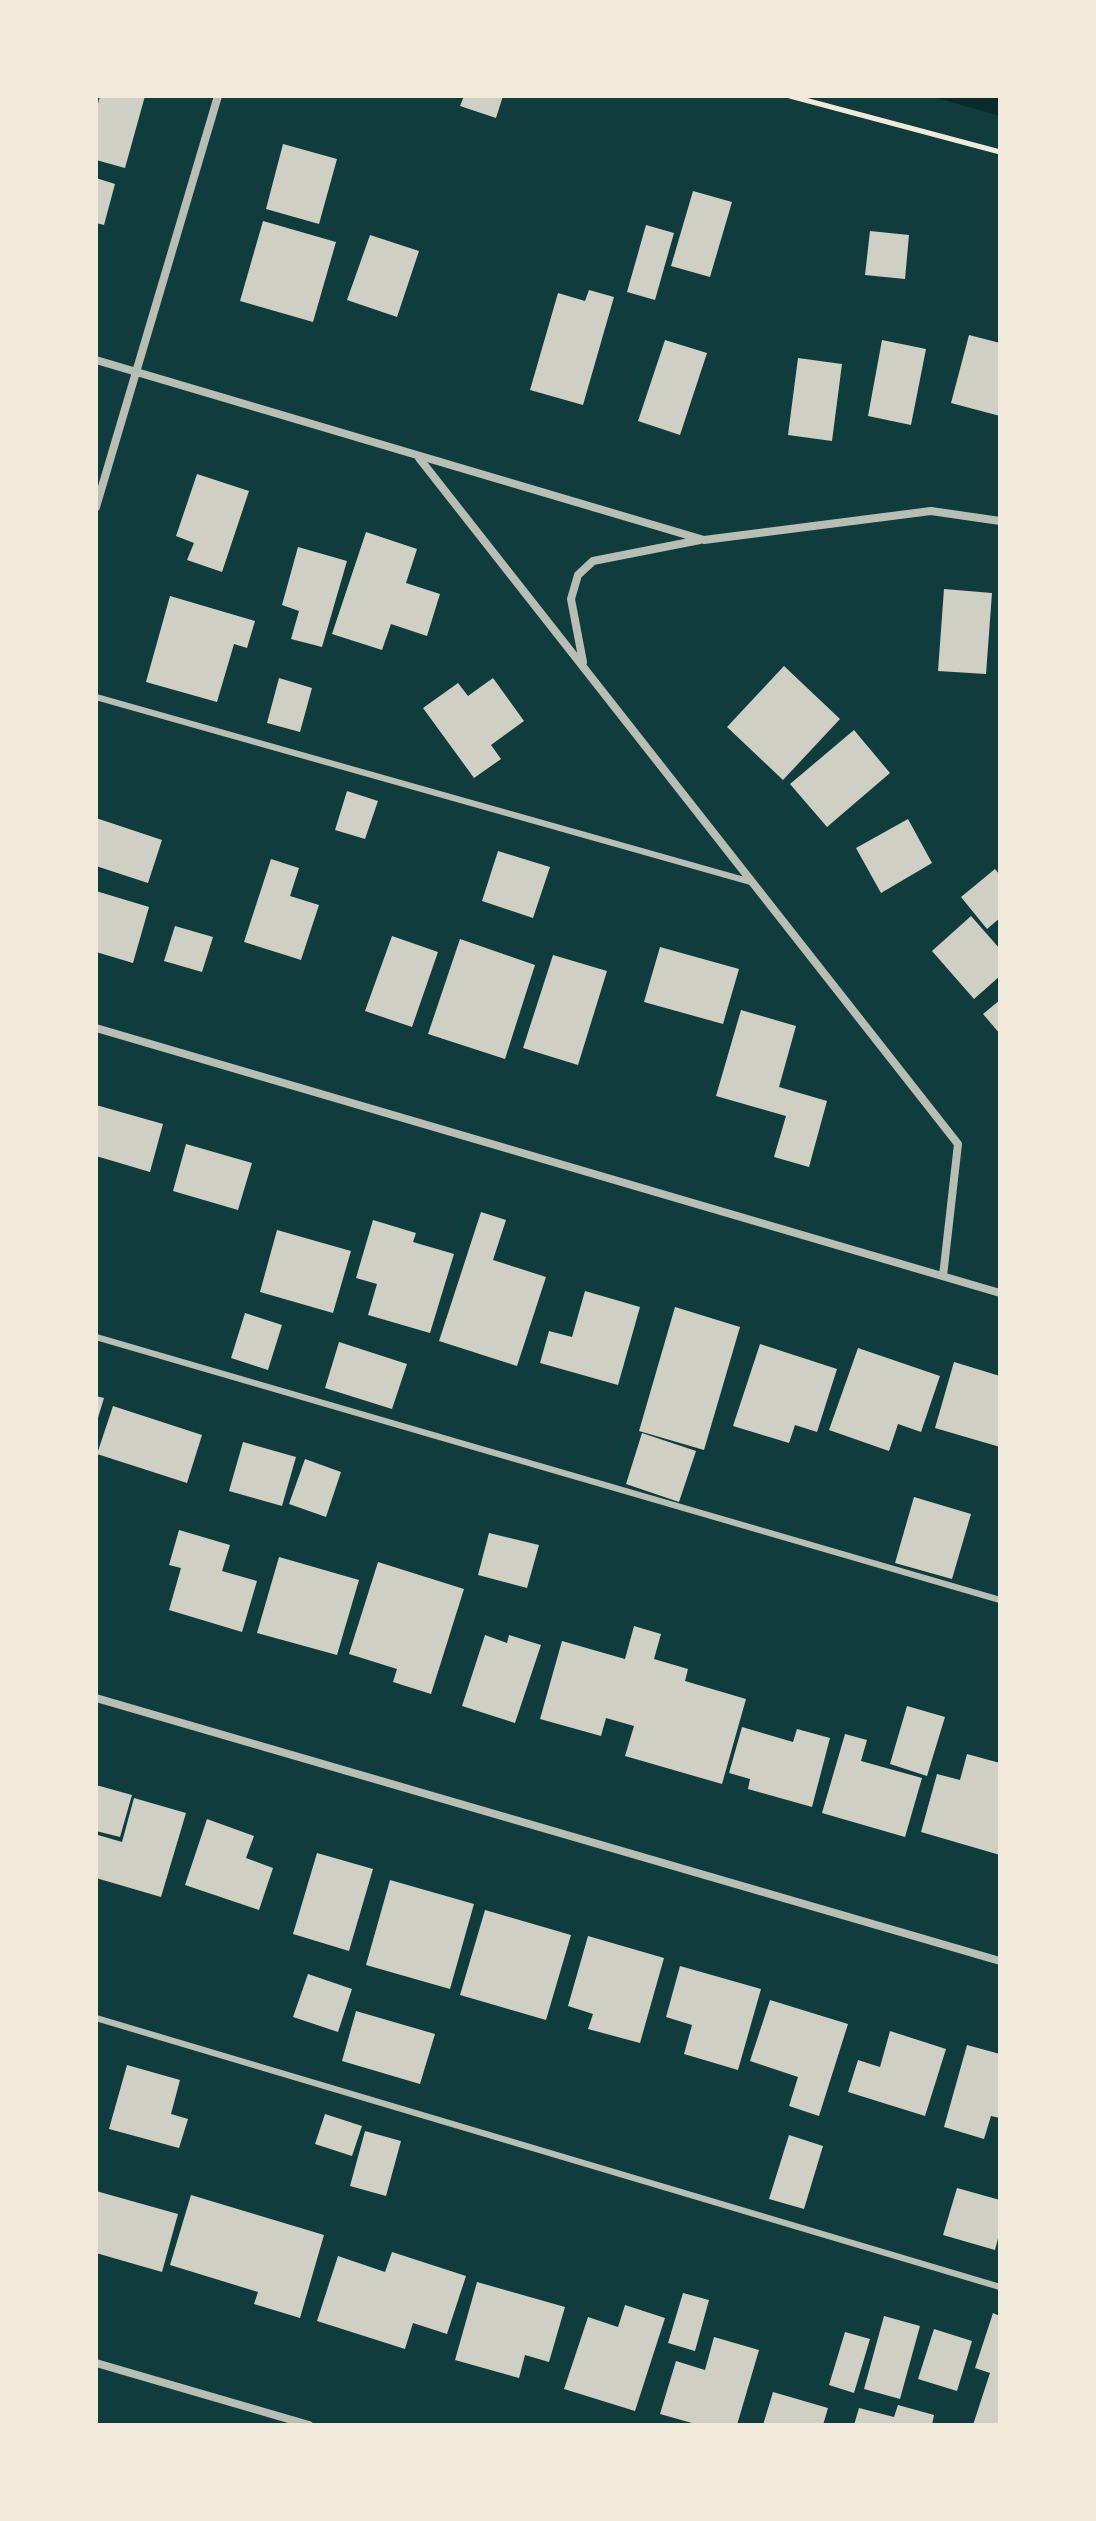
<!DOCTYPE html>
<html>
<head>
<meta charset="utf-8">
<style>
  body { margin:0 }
  #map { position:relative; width:1096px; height:2521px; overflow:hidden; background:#0f3d3e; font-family:Cabin,sans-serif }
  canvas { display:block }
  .frame { position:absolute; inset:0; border:98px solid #f1e9da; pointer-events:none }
</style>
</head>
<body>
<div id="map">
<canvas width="1096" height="2521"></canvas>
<div class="frame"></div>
</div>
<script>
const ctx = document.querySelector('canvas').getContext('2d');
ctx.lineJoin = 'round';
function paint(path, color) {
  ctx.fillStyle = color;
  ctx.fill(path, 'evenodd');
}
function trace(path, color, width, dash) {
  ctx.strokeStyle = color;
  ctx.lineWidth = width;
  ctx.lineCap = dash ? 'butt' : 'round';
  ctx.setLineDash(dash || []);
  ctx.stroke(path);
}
paint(new Path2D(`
  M930,96H1000V116Z`), '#0a2a2b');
paint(new Path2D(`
  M100,96H145L125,168L96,160V111Z
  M464,96H503L496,118L460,106Z
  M283,144L337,159L319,224L266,209Z
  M96,178L115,184L104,225L96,223Z
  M693,191L732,202L710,277L671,266Z
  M263,221L336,242L313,322L240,301Z
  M646,225L674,233L655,300L627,292Z
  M870,231L909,235L905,279L865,275Z
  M370,235L419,251L397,317L347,300Z
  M589,290L614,297L583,405L530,390L558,293L585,301Z
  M969,335L1000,343V416L951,403Z
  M665,340L707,353L680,435L638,421Z
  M882,340L926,349L911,425L868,416Z
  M798,358L842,364L832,441L788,435Z
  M197,474L249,491L222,572L187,560L194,543L176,536Z
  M366,532L417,549L406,583L440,594L427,636L391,624L382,650L332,634Z
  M298,547L347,561L322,647L291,639L299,611L282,605Z
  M944,589L992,593L986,674L938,671Z
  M170,596L255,621L247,648L234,644L217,702L146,682Z
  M784,666L840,719L783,780L727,727Z
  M279,678L312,688L300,732L267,723Z
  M493,678L524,721L491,745L501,759L474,778L423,708L458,683L468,696Z
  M854,730L890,773L827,827L790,784Z
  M347,791L378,801L365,839L335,830Z
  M96,818L162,840L148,883L96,866Z
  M908,819L932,863L881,893L856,848Z
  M498,851L550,867L533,918L482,901Z
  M271,859L299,868L290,896L319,905L301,960L244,942Z
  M995,869L1000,875V918L987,929L961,897Z
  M96,891L149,907L133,963L96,952Z
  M971,916L1000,949V976L974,999L932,951Z
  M175,926L213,937L202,972L164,961Z
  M392,936L438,952L412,1027L365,1011Z
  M460,939L535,965L505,1059L428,1034Z
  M660,947L739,969L723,1024L644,1002Z
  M553,955L607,971L578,1065L523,1048Z
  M1000,1000V1034L983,1014Z
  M741,1010L796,1026L779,1087L827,1101L809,1167L774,1157L786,1116L716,1096Z
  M96,1105L163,1124L150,1172L96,1156Z
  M186,1144L252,1163L238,1210L173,1191Z
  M481,1212L506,1220L493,1260L546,1277L517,1366L439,1341Z
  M373,1220L416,1233L413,1242L454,1254L430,1333L368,1315L377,1284L356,1278Z
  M277,1230L351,1251L333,1313L260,1292Z
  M585,1291L640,1307L618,1385L540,1363L549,1331L572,1337Z
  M675,1307L740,1327L704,1450L639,1431Z
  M245,1313L282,1325L268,1370L231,1358Z
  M339,1342L407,1364L392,1409L325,1388Z
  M760,1344L837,1369L817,1432L795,1425L789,1443L733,1426Z
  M858,1348L940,1376L921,1432L898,1424L889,1451L829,1430Z
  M954,1362L1000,1376V1447L935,1428Z
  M96,1396L104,1398L97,1421H96Z
  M113,1406L202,1435L187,1483L97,1454Z
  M642,1433L696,1451L679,1502L626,1484Z
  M243,1442L296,1457L282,1506L229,1491Z
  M305,1459L341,1472L326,1517L289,1504Z
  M914,1497L971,1514L952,1579L895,1563Z
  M179,1530L230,1545L222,1571L257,1581L242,1632L169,1610L181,1568L169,1565Z
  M489,1533L539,1545L527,1588L478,1575Z
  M279,1557L359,1580L337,1655L257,1633Z
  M378,1562L464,1589L431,1694L393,1682L397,1669L349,1654Z
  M634,1626L661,1634L654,1659L688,1669L685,1681L746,1699L722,1784L625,1756L634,1726L606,1718L601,1736L540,1719L562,1641L625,1659Z
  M485,1635L507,1643L509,1635L541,1645L515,1723L462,1706Z
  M907,1706L945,1717L927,1776L890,1764Z
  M742,1727L793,1742L797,1729L830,1738L812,1807L748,1789L750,1779L729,1773Z
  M845,1734L867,1740L861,1761L922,1778L905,1837L822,1813Z
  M967,1754L1000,1763V1855L921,1832L937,1774L960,1780Z
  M96,1785L132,1795L120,1837L96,1831Z
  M134,1798L186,1813L161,1897L96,1878L98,1835L122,1842Z
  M207,1819L254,1836L246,1858L273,1868L259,1910L185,1885Z
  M317,1853L373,1869L349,1951L293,1934Z
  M390,1880L474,1904L450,1989L366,1965Z
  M485,1910L571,1935L546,2020L460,1995Z
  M588,1936L664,1958L640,2043L588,2029L593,2014L568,2006Z
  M680,1966L761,1989L738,2070L684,2054L692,2025L666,2017Z
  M308,1974L352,1989L338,2032L293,2017Z
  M770,2000L848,2024L819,2116L789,2106L798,2077L750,2061Z
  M356,2011L435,2034L420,2084L342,2061Z
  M890,2031L946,2049L925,2116L848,2092L858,2060L880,2067Z
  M967,2045L1000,2054V2118L991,2116L984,2139L944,2127Z
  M127,2065L180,2080L171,2114L188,2119L179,2148L109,2129Z
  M325,2114L362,2126L352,2156L315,2144Z
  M365,2131L401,2141L386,2196L350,2186Z
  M789,2135L823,2146L804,2209L769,2199Z
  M957,2188L1000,2200V2231L995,2250L943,2235Z
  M96,2191L178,2214L162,2272L96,2253Z
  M191,2195L324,2235L300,2318L254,2304L258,2292L170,2265Z
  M392,2252L466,2276L447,2334L413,2323L405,2349L317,2321L338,2256L385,2272Z
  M477,2282L565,2307L549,2362L525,2355L519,2378L455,2360Z
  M683,2293L709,2300L695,2351L668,2343Z
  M625,2305L665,2318L635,2411L564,2389L588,2317L618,2327Z
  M993,2313L1000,2316V2425H973L990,2373L975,2368Z
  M884,2316L920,2326L900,2399L864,2389Z
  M934,2329L972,2341L957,2391L918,2379Z
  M845,2332L870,2339L854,2393L829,2385Z
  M714,2337L759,2350L737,2425H699L660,2414L676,2361L705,2370Z
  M773,2392L828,2408L823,2425H763Z
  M898,2405L934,2415L932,2425H854L859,2408L894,2417Z`), '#cfcfc3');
trace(new Path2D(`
  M790,96L1000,152`), '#f1e9da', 5);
trace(new Path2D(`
  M96,697L751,882
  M96,1337L1000,1600
  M96,2018L1000,2287`), '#b8beb3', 6);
trace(new Path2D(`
  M96,360L704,540L931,511L1000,521
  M419,458L958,1144L943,1276
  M96,507L218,96
  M583,662L571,599L578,575L593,561L700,540
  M96,1028L1000,1293
  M96,1698L1000,1961
  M96,2363L309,2425`), '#b8beb3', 8);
</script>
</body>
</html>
